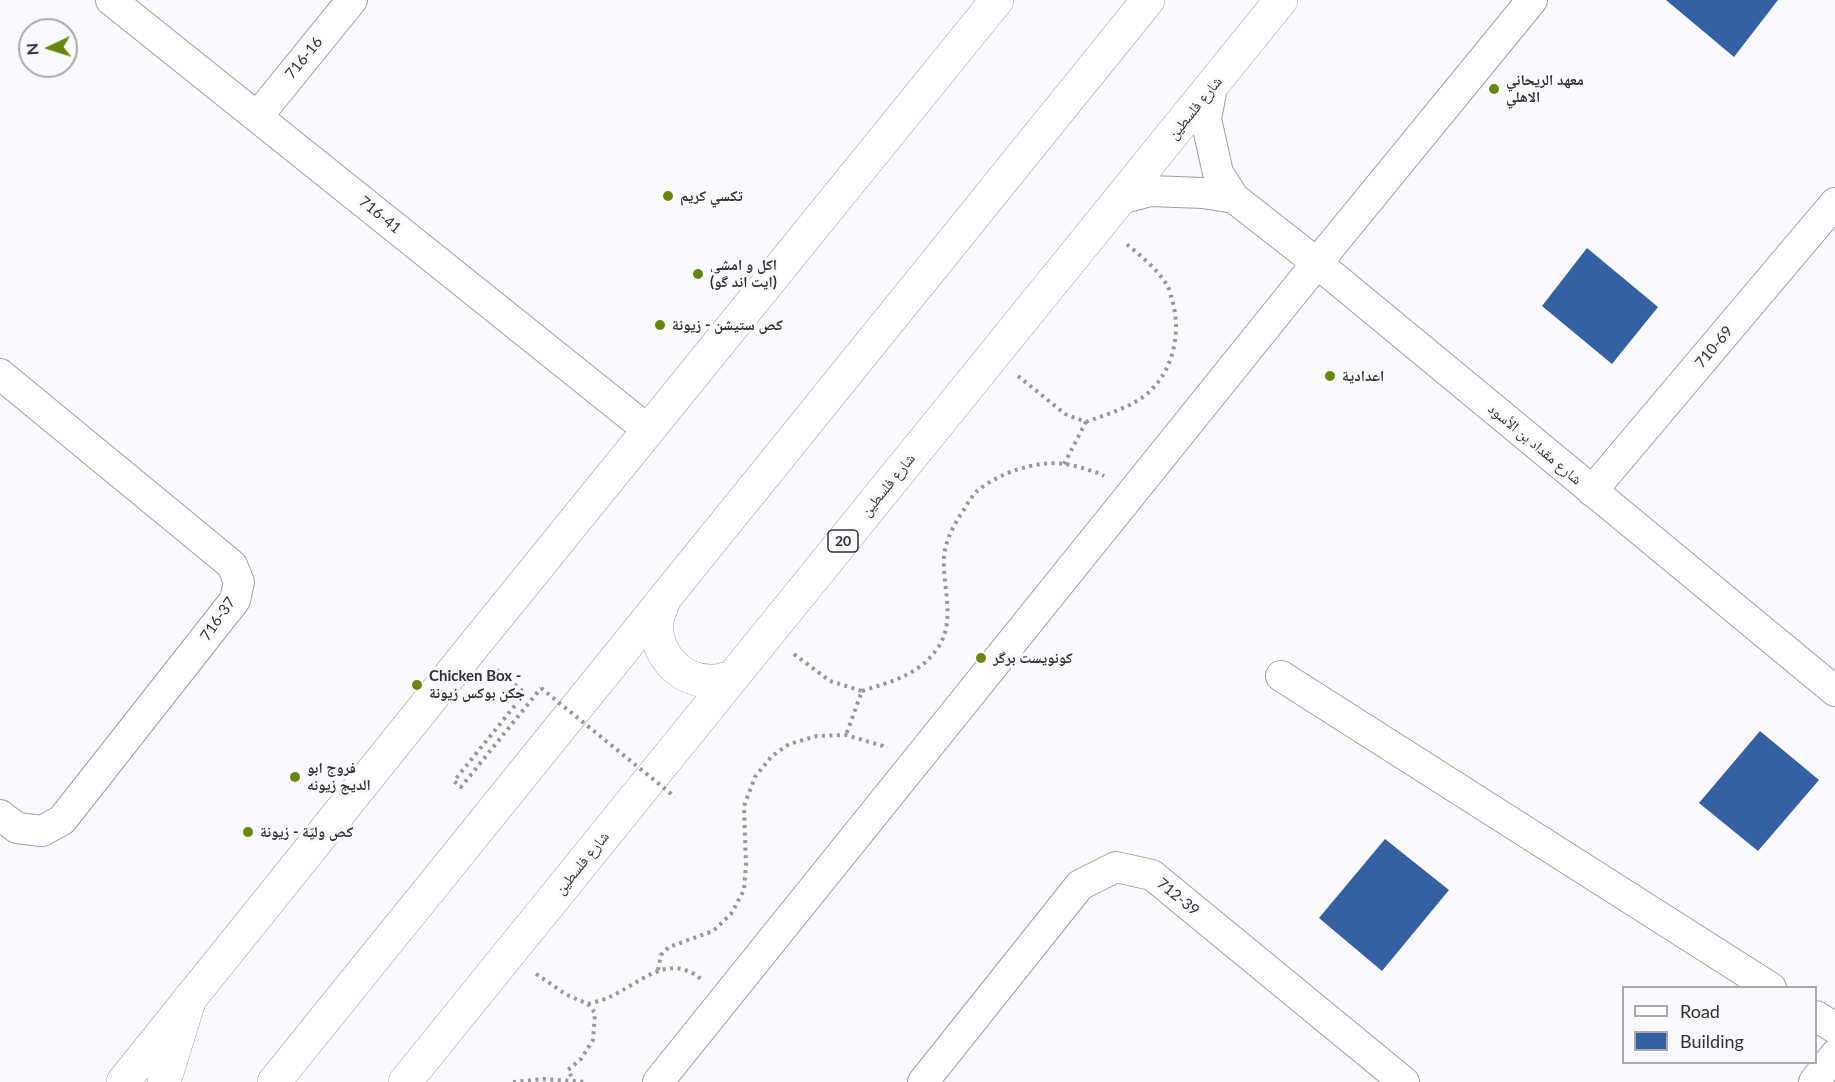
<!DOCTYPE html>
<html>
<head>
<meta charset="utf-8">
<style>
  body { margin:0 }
  #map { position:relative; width:1835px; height:1082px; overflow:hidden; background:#faf9fd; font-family:Lato,sans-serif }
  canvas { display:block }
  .legend { position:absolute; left:1622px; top:986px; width:195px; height:78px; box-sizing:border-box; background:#faf9fd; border:2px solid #aaa8ae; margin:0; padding:8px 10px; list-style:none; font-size:18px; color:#312f37 }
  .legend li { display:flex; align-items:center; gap:12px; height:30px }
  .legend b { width:30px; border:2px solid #aaa8ae }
  .north { position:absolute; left:18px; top:18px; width:60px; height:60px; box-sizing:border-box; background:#faf9fd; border:2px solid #aaa8ae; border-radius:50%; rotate:266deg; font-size:16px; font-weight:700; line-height:24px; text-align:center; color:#312f37 }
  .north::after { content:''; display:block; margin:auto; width:21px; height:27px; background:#66880a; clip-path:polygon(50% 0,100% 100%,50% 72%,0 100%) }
</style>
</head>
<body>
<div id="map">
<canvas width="1835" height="1082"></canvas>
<ul class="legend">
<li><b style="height:8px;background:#fff"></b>Road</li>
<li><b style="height:16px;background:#3560a4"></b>Building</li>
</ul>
<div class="north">N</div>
</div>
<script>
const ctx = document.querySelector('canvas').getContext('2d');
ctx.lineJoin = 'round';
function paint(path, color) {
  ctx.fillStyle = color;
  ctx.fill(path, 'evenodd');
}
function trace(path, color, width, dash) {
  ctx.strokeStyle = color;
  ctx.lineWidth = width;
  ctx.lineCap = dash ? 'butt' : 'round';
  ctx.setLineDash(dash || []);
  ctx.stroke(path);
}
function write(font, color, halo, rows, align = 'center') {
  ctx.font = font + ' Lato,"Noto Naskh Arabic",sans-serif';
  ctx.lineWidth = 6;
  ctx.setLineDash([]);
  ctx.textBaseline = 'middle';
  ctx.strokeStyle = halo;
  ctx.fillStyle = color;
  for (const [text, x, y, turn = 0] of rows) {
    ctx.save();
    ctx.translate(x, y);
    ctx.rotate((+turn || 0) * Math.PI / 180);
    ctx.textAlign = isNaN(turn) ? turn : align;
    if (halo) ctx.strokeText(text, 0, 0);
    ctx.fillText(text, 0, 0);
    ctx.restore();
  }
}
paint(new Path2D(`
  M1666,0H1778L1734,57Z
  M1587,248L1658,307L1612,364L1542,306Z
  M1760,731L1819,780L1758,851L1699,803Z
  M1385,839L1449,890L1382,971L1319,918Z`), '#3560a4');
const minor = new Path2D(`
  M111,0L648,430
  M1212,87L1206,119L1218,173L1234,198L1317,263L1835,691
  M257,117L352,0
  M1120,199L1150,191L1203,193L1234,198
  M0,374L232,565L239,582L235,600L62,820L42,831L17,828L0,815
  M1592,491L1835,203
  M1281,676L1771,988
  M1816,1016L1835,1028
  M658,1082L1317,263L1532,0
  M923,1082L1080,885L1116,867L1152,875L1404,1082
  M1814,1082L1835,1055`);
const tertiary = new Path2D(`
  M123,1082L471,649L997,0`);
const primary = new Path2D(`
  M664,600C662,607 657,615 657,622C654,652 679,681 710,681C717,682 725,678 733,677
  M164,1082L190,998
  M274,1082L1148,0
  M405,1082L1281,0`);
trace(minor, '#9e9caf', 32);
trace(tertiary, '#9e9caf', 34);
trace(primary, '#9e9caf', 34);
trace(new Path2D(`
  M1018,376L1065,414L1086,422L1064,464
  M1086,422C1107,414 1133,407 1149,392C1173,370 1181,334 1173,303C1171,297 1170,290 1167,285C1158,270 1139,254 1125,243
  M794,654L830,681L862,691L846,735
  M497,670L525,693L454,781L461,787L541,688
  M862,691C893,681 920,675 939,646C956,619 942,586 944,556C946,539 954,525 963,511C967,505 971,497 976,492C998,473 1036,460 1065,464C1077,466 1089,470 1101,474L1104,476
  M658,970L661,955L669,947L713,931L731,914L744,890L746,865L744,806L755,777L771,757L789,744L817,736L846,735L883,746L887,749
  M536,974L567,995L588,1004L595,1013L593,1040L581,1059L568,1070L573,1080
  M588,1004C594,1002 601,1001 607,998C639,985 668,950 702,980
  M513,1082L543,1079L586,1082`), '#98969c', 4, [3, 4.5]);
trace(minor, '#fff', 30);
trace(tertiary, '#fff', 33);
trace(primary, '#fff', 33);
trace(new Path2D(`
  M541,688L675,797`), '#98969c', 4, [3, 4.5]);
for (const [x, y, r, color] of [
  [1494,89,6,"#66880a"],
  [668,196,6,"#66880a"],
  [698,274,6,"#66880a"],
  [660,325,6,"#66880a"],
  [1330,376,6,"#66880a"],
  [981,658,6,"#66880a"],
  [417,685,6,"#66880a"],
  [295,777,6,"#66880a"],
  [248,832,6,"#66880a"]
]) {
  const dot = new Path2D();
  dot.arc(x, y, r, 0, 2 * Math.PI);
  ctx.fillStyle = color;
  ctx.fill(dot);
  trace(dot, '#faf9fd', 2);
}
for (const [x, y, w] of [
  [843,541,30]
]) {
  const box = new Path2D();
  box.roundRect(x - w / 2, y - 11, w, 22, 4.5);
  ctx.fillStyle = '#faf9fd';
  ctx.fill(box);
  trace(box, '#312f37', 1.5);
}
write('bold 14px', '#312f37', null, [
  ["20",843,541]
]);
write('15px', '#312f37', '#faf9fd', [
  ["716-16",304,58,-51],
  ["شارع فلسطين",1195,108,-51],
  ["716-41",380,215,39],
  ["710-69",1714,347,-50],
  ["شارع مقداد بن الأسود",1535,444,40],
  ["شارع فلسطين",888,485,-51],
  ["716-37",218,619,-55],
  ["شارع فلسطين",582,863,-51],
  ["712-39",1178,897,39]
]);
write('bold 15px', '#312f37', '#faf9fd', [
  ["معهد الريحاني",1506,80],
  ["الاهلي",1506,97],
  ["تكسي كريم",680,196],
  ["اكل و امشي",710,265],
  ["(ايت اند گو)",710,282],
  ["كص ستيشن - زيونة",672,325],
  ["اعدادية",1342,376],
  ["كونويست برگر",993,658],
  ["Chicken Box -",429,676],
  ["جكن بوكس زيونة",429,693],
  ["فروج ابو",307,768],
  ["الديج زيونه",307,785],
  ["كص وليّة - زيونة",260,832]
], 'left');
</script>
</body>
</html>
